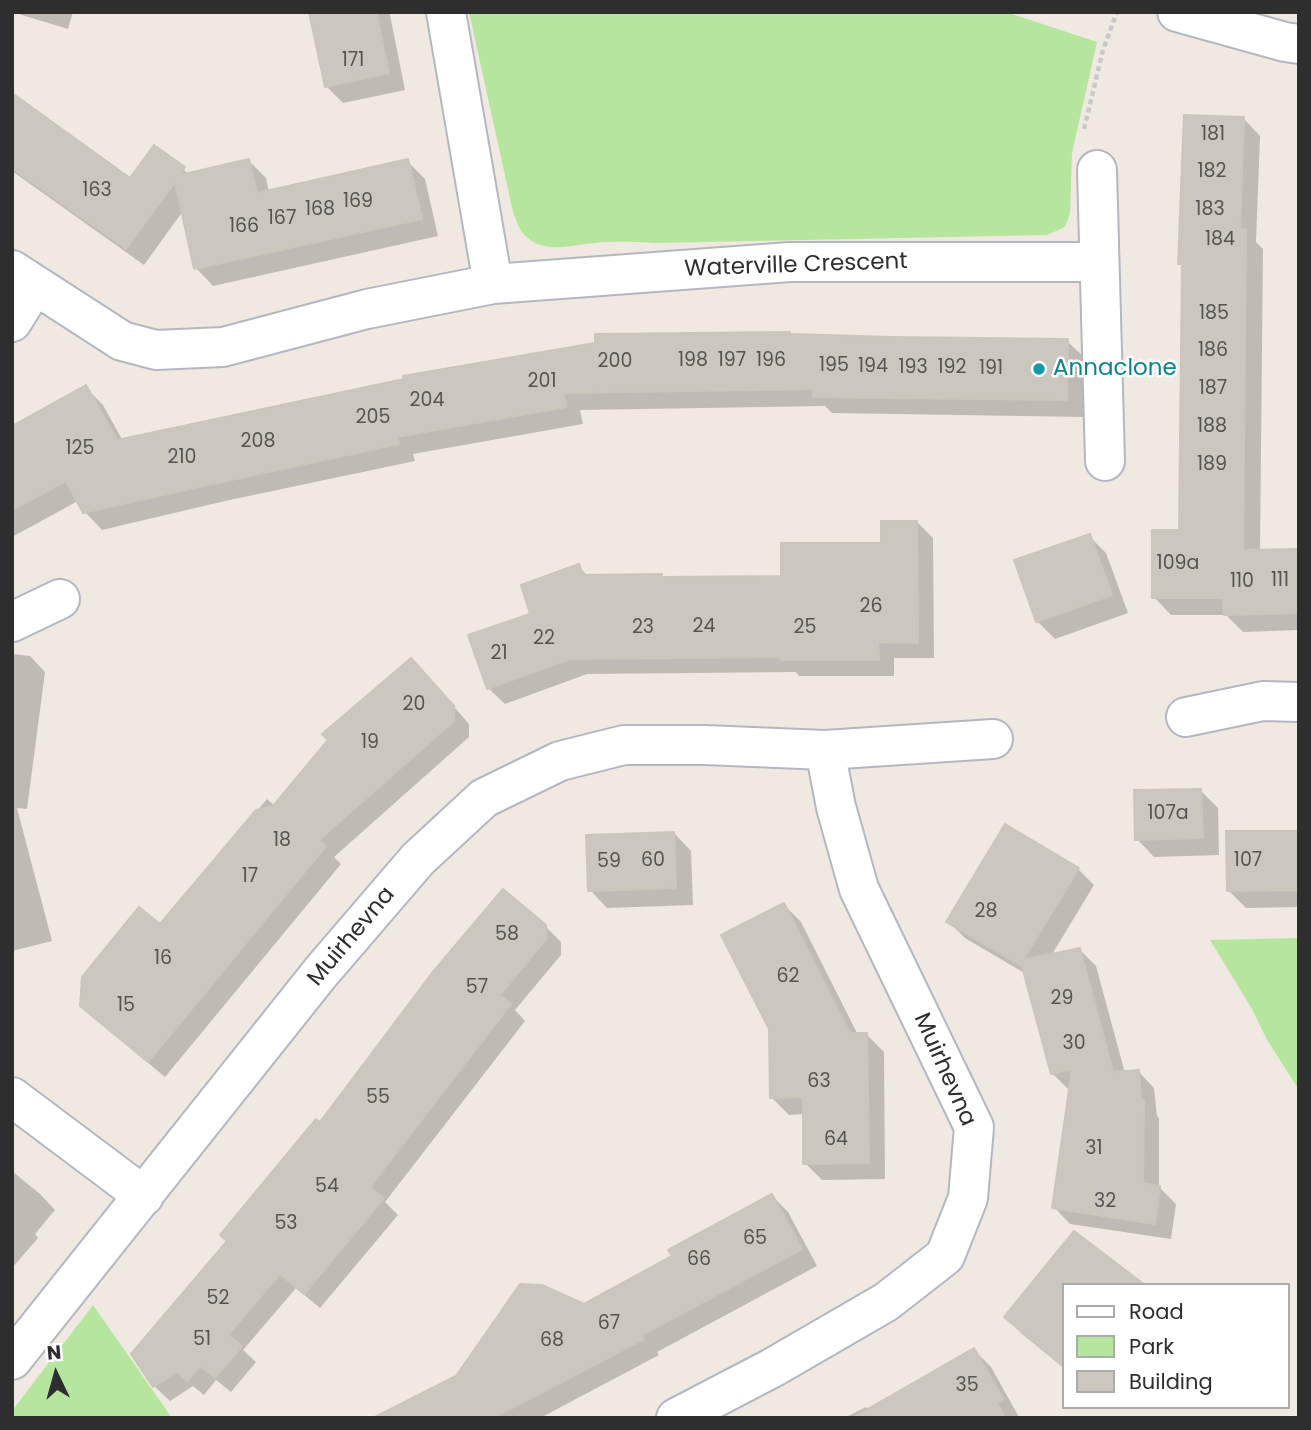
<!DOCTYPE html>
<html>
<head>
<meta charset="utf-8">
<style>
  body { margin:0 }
  #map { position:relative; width:1311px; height:1430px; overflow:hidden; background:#efe9e1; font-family:Poppins,sans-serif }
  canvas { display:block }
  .frame { position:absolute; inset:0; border:14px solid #2e2e2e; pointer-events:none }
  .legend { position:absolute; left:1062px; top:1283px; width:228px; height:126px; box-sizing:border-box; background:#fff; border:2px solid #ababab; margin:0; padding:9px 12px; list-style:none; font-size:21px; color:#2e2e2e }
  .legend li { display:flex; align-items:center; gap:14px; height:35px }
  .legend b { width:35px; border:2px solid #ababab }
  .north { position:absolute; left:21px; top:1339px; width:70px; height:70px; -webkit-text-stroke:5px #fff; paint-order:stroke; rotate:355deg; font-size:19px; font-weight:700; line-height:28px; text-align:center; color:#2e2e2e }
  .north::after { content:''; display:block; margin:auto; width:24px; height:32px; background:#2e2e2e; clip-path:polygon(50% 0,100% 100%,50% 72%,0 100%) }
</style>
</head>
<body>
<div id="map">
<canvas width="1311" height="1430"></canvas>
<div class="frame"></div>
<ul class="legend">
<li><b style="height:9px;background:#fff"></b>Road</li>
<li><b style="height:19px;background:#b6e59e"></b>Park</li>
<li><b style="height:19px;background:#cbc7bf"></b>Building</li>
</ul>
<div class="north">N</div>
</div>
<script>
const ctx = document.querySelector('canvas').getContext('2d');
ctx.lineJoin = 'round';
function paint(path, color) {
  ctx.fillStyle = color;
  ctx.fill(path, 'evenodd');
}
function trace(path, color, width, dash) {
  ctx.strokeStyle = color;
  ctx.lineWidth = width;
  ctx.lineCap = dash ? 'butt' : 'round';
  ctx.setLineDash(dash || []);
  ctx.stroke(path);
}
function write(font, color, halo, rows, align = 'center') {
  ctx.font = font + ' Poppins,sans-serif';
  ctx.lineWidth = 5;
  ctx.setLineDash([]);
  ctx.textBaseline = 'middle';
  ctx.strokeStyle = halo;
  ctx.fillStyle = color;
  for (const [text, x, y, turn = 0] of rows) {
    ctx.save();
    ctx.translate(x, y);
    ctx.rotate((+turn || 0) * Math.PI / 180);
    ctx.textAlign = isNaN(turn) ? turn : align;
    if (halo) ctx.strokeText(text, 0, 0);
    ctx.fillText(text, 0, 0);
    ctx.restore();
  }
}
paint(new Path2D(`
  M469,12H1006L1097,42L1072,153L1070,213L1065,227L1047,235L656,243C636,242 615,241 595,243C570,245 541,256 522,232C518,227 516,218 513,212Z
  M1299,938V1090L1266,1038L1252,1009L1210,940Z
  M93,1305L172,1418H12V1411Z`), '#b6e59e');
paint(new Path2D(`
  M12,12H73L68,29Z
  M308,12H387L390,15L405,90L343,103L326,86L312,16Z
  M12,95L130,180L154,147L190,175L249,161L266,178L269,192L407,161L425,179L438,236L213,286L196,268L183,211L144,265L12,171Z
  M1243,118L1260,136L1256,242L1263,249L1260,552L1299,551V630L1243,632L1226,615H1171L1154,597L1181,532L1184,267L1180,263Z
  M792,336L1067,341L1085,358L1084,417L832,413L825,406L580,410L583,424L413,454L415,461L225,501L102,530L85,512L78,501L12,537V428L86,388L103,405L123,441Z
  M917,522L933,538L934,658H894V676H799L796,672L587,674L505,704L488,688L533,615L578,566L589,577L661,576L664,579L783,578L883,545Z
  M1089,536L1106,553L1128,613L1055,639L1037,621Z
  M12,654L30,656L45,672L27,809L17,808L52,941L12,951Z
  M427,676L469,724V737L334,857L341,864L165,1077L99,1022L82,1005L160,926L267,799L275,806Z
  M1200,790L1218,808L1219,855L1154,857L1137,839Z
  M1299,832V907L1246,908L1229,891Z
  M674,833L691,851L693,905L607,908L590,890Z
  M1078,869L1094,885L1051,956L1080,950L1096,966L1125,1073L1138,1071L1154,1088L1157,1116L1159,1118V1187L1176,1204L1171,1239L1070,1224L1054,1207L1071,1089L1069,1090L1052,1073L1026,974L965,938L949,922Z
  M784,905L801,922L858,1035L866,1034L884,1052L885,1179L822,1180L805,1163V1114L789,1115L771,1097Z
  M545,926L561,942V955L515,1010L525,1021L385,1202L398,1215L320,1308L296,1288L243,1350L256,1362L231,1392L216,1380L204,1395L193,1386L170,1401L154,1386L229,1241L320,1125Z
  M12,1171L40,1194L55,1210L35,1234L38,1238L12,1268Z
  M772,1196L788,1212L817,1266L657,1352L659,1355L540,1418H377L457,1377L674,1256Z
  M1064,1285V1368L1022,1334L1006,1317Z
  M974,1350L991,1367L1019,1417L844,1418L866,1407L869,1410Z`), '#0003');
const building = new Path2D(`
  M309,12H376L389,73L325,87Z
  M12,93L130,178L154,145L185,167L180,175L249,159L257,193L408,159L422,219L194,269L175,182L126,249L12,168Z
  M1184,115L1244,117L1240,229L1246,230L1243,550L1299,549V613L1224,615L1223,598H1152V530H1179L1182,264H1178Z
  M790,332V334L893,337L1068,339L1067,400L813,397V389L564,393L566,407L397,437L399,444L208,485L83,513L66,481L12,510V426L86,385L117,440L404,379L403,376L595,343V334Z
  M881,521H917L918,643L878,642L879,660H781V657L570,659L487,689L468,635L530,614L521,585L579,564L583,575L662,574V577L781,576V543H881Z
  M1090,534L1112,595L1036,622L1014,560Z
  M411,658L454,706V721L319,840L326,846L148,1062L80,1006L82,977L139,907L160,924L256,810L273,806L328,740L322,734Z
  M1201,789L1203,838L1135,840L1134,790Z
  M1005,824L1079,868L1023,960L1080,948L1113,1072L1139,1070L1141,1100H1144L1143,1183L1160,1186L1155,1224L1052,1208L1072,1069L1051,1074L1021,963L1020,965L946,922Z
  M1226,831H1299V890L1227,891Z
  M674,832L676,888L588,891L586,835Z
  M503,889L546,925V939L500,995L511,1004L370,1187L384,1198L304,1294L280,1274L228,1335L242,1346L215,1378L200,1366L187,1381L177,1372L153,1387L131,1354L227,1241L220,1235L316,1119L320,1122L432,973Z
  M784,903L850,1033H867L869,1163L803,1164V1097L770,1098L769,1029L721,935Z
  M772,1194L802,1249L642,1335L644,1339L493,1418H373L456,1376L520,1284L542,1285L584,1304L672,1256L668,1250Z
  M1074,1231L1145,1285H1064V1367L1004,1317Z
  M974,1348L1003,1399L997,1403L1005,1418H852Z`);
paint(building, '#cbc7bf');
trace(building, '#cbc5ba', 2);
const minor = new Path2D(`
  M446,12L493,284
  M1177,12L1285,42L1299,44
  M1097,170L1105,461
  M12,270L122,341L156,350L223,347L367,309L493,284L790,262H1099
  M12,322L35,285
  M12,622L60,599
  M1186,717L1263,701L1299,702
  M12,1097L144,1196
  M12,1360L321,972L418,859L484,798L560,761L624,745H705L825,750L993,739
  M676,1418L772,1368L886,1302L945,1256L968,1198L974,1127L859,889L836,807L825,750`);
trace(minor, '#b4b7c1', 42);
trace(new Path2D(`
  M1084,129L1103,50L1117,12`), '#c9c9c9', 4.5, [5, 3.5]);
trace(minor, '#fff', 38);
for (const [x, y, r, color] of [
  [1039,369,7,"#0f9aa8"]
]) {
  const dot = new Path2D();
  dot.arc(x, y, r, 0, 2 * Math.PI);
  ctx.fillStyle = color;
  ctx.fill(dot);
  trace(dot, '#fff', 2.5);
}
write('19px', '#555452', null, [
  ["171",353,61],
  ["181",1213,135],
  ["182",1212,172],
  ["163",97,191],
  ["169",358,202],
  ["168",320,210],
  ["183",1210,210],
  ["167",282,219],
  ["166",244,227],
  ["184",1220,240],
  ["185",1214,314],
  ["186",1213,351],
  ["198",693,361],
  ["197",732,361],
  ["196",771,361],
  ["200",615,362],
  ["195",834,366],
  ["194",873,367],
  ["193",913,368],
  ["192",952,368],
  ["191",991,369],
  ["201",542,382],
  ["187",1213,389],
  ["204",427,401],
  ["205",373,418],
  ["188",1212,427],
  ["208",258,442],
  ["125",80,449],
  ["210",182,458],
  ["189",1212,465],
  ["109a",1178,564],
  ["111",1280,581],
  ["110",1242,582],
  ["26",871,607],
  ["24",704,627],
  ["23",643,628],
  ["25",805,628],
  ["22",544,639],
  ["21",499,654],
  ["20",414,705],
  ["19",370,743],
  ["107a",1168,814],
  ["18",282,841],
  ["60",653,861],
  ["107",1248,861],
  ["59",609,862],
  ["17",250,877],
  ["28",986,912],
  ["58",507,935],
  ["16",163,959],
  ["62",788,977],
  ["57",477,988],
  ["29",1062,999],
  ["15",126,1006],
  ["30",1074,1044],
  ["63",819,1082],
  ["55",378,1098],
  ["64",836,1140],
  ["31",1094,1149],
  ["54",327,1187],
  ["32",1105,1202],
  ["53",286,1224],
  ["65",755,1239],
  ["66",699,1260],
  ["52",218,1299],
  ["67",609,1324],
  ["51",202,1340],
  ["68",552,1341],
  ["35",967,1386]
]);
write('23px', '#2e2e2e', '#fff', [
  ["Waterville Crescent",796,266,-2],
  ["Muirhevna",352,937,-50],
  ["Muirhevna",944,1070,66]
]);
write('23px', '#0d838f', '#fff', [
  ["Annaclone",1053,369]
], 'left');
</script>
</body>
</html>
